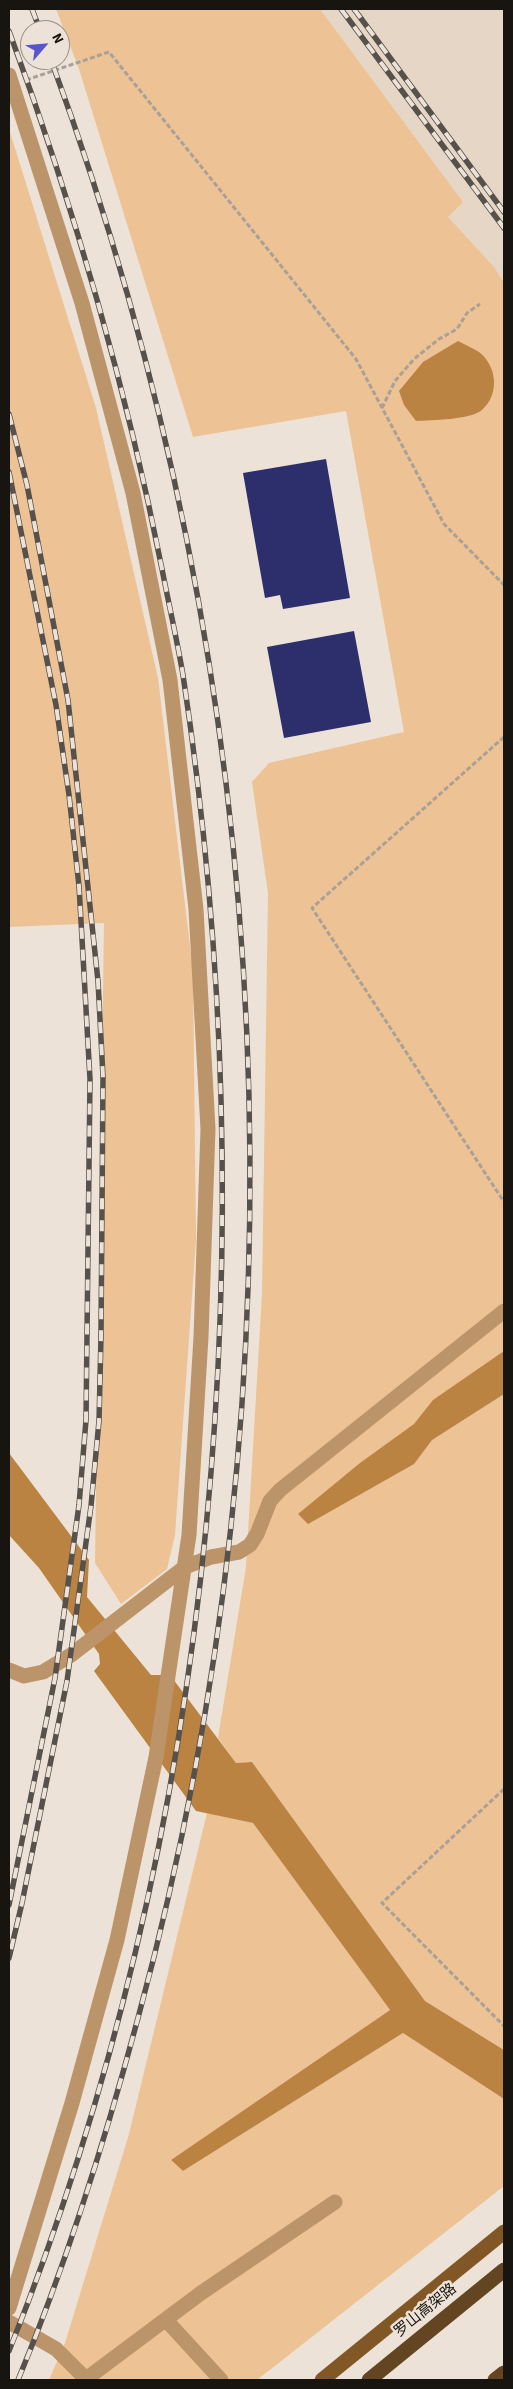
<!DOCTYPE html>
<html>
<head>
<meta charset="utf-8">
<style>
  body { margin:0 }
  #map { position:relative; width:513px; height:2389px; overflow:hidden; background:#ede2d7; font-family:"Source Sans 3",sans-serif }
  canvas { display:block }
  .frame { position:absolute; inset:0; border:10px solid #181511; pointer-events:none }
  .north { position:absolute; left:20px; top:20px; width:50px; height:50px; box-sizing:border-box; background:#ede2d7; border:1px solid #989088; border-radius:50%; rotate:63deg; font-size:14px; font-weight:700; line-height:20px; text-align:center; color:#181511 }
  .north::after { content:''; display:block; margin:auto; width:18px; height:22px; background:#5756ce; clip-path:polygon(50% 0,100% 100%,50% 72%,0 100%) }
</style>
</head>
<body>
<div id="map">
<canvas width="513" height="2389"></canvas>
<div class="frame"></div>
<div class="north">N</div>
</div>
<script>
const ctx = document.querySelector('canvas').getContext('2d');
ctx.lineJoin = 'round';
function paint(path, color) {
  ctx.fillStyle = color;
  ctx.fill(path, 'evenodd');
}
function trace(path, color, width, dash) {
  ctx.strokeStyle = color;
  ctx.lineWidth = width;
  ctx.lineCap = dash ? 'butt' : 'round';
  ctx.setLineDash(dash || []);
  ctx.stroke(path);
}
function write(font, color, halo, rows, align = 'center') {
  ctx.font = font + ' "Source Sans 3","Noto Sans SC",sans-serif';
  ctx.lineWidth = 5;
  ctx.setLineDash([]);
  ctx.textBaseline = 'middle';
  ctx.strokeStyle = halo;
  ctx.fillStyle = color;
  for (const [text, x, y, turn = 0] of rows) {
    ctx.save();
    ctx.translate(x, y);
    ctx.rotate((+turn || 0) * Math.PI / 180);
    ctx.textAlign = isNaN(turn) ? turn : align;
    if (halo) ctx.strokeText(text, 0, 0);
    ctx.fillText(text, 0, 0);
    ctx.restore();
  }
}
paint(new Path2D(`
  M320,9H504V283L494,267L447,217L463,202Z`), '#e6d6c5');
paint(new Path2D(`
  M56,9H320L463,202L448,217L494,267L504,283V2050L425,2001L252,1762L236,1763L218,1738L246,1567L262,1294L268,893L252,782L269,763L404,732L346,411L193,437L79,69Z
  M9,129L96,408L158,678L193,972L196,1240L175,1535L167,1569L121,1604L95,1563L104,923L9,927Z
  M207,1813L253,1823L390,2010L171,2160L183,2171L403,2033L504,2099V2186L257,2380H49L65,2343L129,2134Z`), '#edc294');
paint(new Path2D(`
  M458,341C465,345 473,348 479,352C497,366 500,394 482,410C470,420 432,420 416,421L404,405L399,391L423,362Z
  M504,1351V1394L432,1440L414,1464L308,1524L298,1514L360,1463L414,1424L433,1400Z
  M9,1453L89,1560L87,1597L151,1675H170L236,1763L252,1762L425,2001L504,2050V2099L403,2033L183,2171L171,2160L390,2010L253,1823L196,1811L94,1671L100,1664L99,1654L39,1568L9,1535Z`), '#bb8342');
paint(new Path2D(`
  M326,459L350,598L283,609L280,595L265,598L243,473Z
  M354,631L371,722L284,738L267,647Z`), '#2d2e6c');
trace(new Path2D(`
  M26,80L109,52L356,359L444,524L504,585
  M382,408L395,381L414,359L439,339L457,329L467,313L480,304
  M504,737L312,908L504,1202
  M504,1789L382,1903L504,2026`), '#a9a097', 3, [5, 2.5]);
trace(new Path2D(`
  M9,75L82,303L133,493L170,680L196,909L208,1129L201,1337L189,1535L156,1757L117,1940L72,2103L9,2308
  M9,1670L24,1676L43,1672L71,1655L185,1567L211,1557L239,1552L250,1545L257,1534L270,1501L280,1490L504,1311
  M166,2320L221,2380
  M9,2322L56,2349L86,2379L201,2293L335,2202`), '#bc9469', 15);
trace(new Path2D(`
  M322,2380L504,2232`), '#815726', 15);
trace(new Path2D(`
  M369,2380L504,2270
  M495,2380L504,2373`), '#644521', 15);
const rail = new Path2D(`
  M32,9L40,30
  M341,9L504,228
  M354,9L504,212
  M9,31C74,207 126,386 162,569C169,605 177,640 183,675C267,1232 219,1827 9,2351
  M9,414L27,485L68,700L98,981L103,1077L101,1337L99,1421L91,1506L67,1681L22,1903L9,1958
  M9,472L56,705L69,795L79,886L90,1079L86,1420L79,1505L55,1678L9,1905
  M18,2380C67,2262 105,2141 138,2018C313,1375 282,685 51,60`);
trace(rail, '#56514b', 5.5);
trace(rail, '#ede2d7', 4, [11]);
write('15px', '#181511', '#ede2d7', [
  ["罗山高架路",426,2311,-39]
]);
</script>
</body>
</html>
